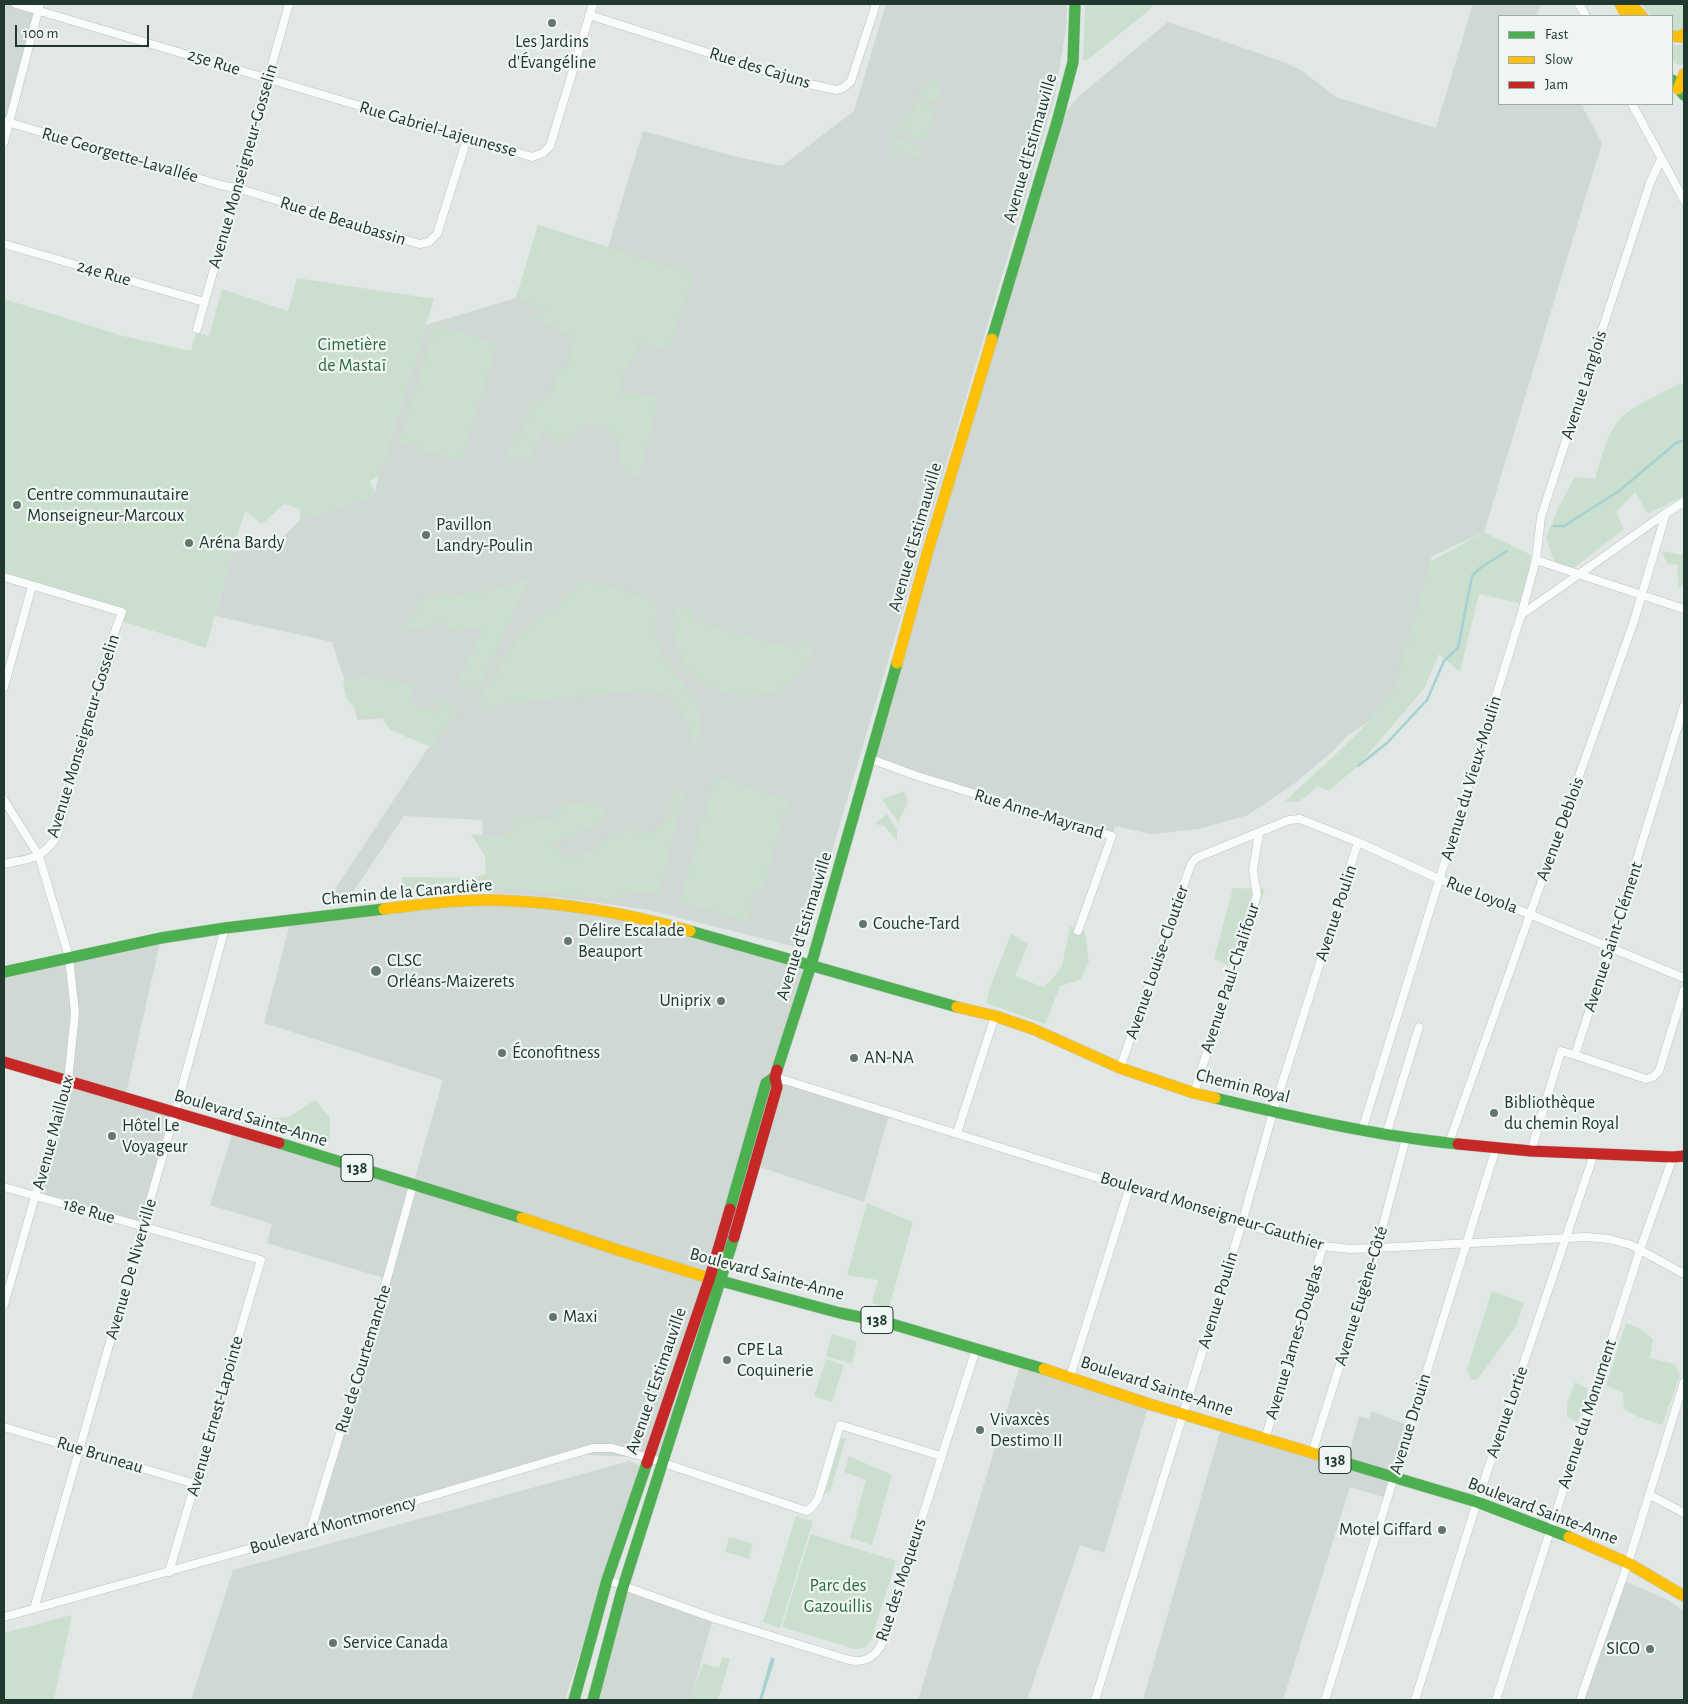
<!DOCTYPE html>
<html>
<head>
<meta charset="utf-8">
<style>
  body { margin:0 }
  #map { position:relative; width:1688px; height:1704px; overflow:hidden; background:#e1e7e4; font-family:"Alegreya Sans",sans-serif }
  canvas { display:block }
  .frame { position:absolute; inset:0; border:5px solid #21382f; pointer-events:none }
  .legend { position:absolute; left:1498px; top:15px; width:175px; height:90px; box-sizing:border-box; background:#eff6f2; border:1px solid #9daaa4; margin:0; padding:6px 9px; list-style:none; font-size:15px; color:#21382f }
  .legend li { display:flex; align-items:center; gap:10px; height:25px }
  .legend b { width:25px; border:1px solid #9daaa4 }
  .scale { position:absolute; left:15px; top:25px; width:134px; height:22px; box-sizing:border-box; border:2px solid #21382f; border-top:0; padding-left:6px; font-size:15px; line-height:18px; white-space:nowrap; color:#21382f; -webkit-text-stroke:4px #eff6f2; paint-order:stroke }
</style>
</head>
<body>
<div id="map">
<canvas width="1688" height="1704"></canvas>
<div class="frame"></div>
<ul class="legend">
<li><b style="height:6px;background:#4caf50"></b>Fast</li>
<li><b style="height:6px;background:#ffc107"></b>Slow</li>
<li><b style="height:6px;background:#c62828"></b>Jam</li>
</ul>
<div class="scale">100 m</div>
</div>
<script>
const ctx = document.querySelector('canvas').getContext('2d');
ctx.lineJoin = 'round';
function paint(path, color) {
  ctx.fillStyle = color;
  ctx.fill(path, 'evenodd');
}
function trace(path, color, width, dash) {
  ctx.strokeStyle = color;
  ctx.lineWidth = width;
  ctx.lineCap = dash ? 'butt' : 'round';
  ctx.setLineDash(dash || []);
  ctx.stroke(path);
}
function write(font, color, halo, rows, align = 'center') {
  ctx.font = font + ' "Alegreya Sans",sans-serif';
  ctx.lineWidth = 4.5;
  ctx.setLineDash([]);
  ctx.textBaseline = 'middle';
  ctx.strokeStyle = halo;
  ctx.fillStyle = color;
  for (const [text, x, y, turn = 0] of rows) {
    ctx.save();
    ctx.translate(x, y);
    ctx.rotate((+turn || 0) * Math.PI / 180);
    ctx.textAlign = isNaN(turn) ? turn : align;
    if (halo) ctx.strokeText(text, 0, 0);
    ctx.fillText(text, 0, 0);
    ctx.restore();
  }
}
paint(new Path2D(`
  M4,4H12L38,10L10,123L4,121Z
  M886,4H1067L1066,29L1054,100L807,935L800,944L793,946L644,909L554,897L488,893L482,820L404,816L349,898L347,905L323,907L430,745L385,718L358,720L332,642L215,616L232,552L274,546L300,520L373,496L375,492L378,478L426,325L516,298L538,225L608,247L643,131L737,157L782,166L854,111Z
  M1473,4H1541L1536,16H1499V104H1581L1602,143L1484,532L1432,556L1397,686L1388,699L1367,723L1348,735L1333,751L1295,783L1248,815L1199,829L1151,834L1115,826L1112,836L871,759L1057,122L1078,97L1168,22L1281,61L1301,70L1336,97L1436,128Z
  M453,901L632,916L811,965L776,1077L890,1112L864,1202L754,1165L662,1463L649,1458L572,1454L310,1532L387,1279L267,1243L272,1224L210,1205L234,1129L413,1185L443,1080L264,1023L291,920Z
  M161,938L125,1098L175,1113L143,1227L36,1196L68,1081L4,1062V972Z
  M1021,1363L1149,1404L1104,1553L1080,1545L1027,1700H918Z
  M1371,1411L1410,1426L1387,1498L1350,1487L1283,1700H1143L1219,1435L1224,1426L1347,1463L1359,1416L1369,1419Z
  M630,1461L640,1466L565,1700H191L233,1570Z
  M1622,1580L1668,1600L1684,1611V1700H1584Z
  M623,1587L713,1618L691,1700H596Z`), '#cfd8d3');
paint(new Path2D(`
  M1085,4H1154L1148,11L1086,61L1083,60Z
  M1641,4H1684L1683,28L1678,32L1672,31V16H1651Z
  M1672,44L1676,45L1684,44V60L1682,65L1676,64L1672,58Z
  M929,80L941,83L936,102L919,97Z
  M919,103L934,108L925,141L897,132Z
  M894,138L923,147L920,158L890,149L892,139Z
  M538,225L693,275L668,351L638,341L635,356L626,367L617,392L658,397L639,479L621,465L622,446L610,427L585,424L572,435L558,445L548,427L539,437L531,457H512L508,454L512,441L525,431L530,408C547,397 557,394 558,372L567,369L576,339L534,318L548,309L516,298Z
  M297,278L434,299L378,478L375,477L370,482L375,492L373,496L300,520V509L284,504L262,524L245,511L232,552L206,648L119,620L122,612L4,577V299L123,336L191,351L196,333L209,336L222,289L288,311Z
  M436,325L497,344L461,461L400,442Z
  M1681,383L1684,386V496L1648,514L1635,492L1616,512L1624,529L1575,567H1556L1546,538L1559,506L1575,477L1595,479C1601,459 1607,431 1623,416C1637,403 1663,393 1681,383Z
  M1484,532L1531,555L1524,604L1479,594L1460,672L1439,654L1424,689L1358,766L1329,791L1318,786L1299,802L1285,801C1323,765 1368,730 1396,686L1430,562Z
  M1661,551L1680,555L1684,554V583L1679,587L1677,575L1678,565L1668,564Z
  M530,578L475,692L458,683L479,641L484,627L456,631L444,626V621L438,619L429,626L410,628V626H407L409,620L411,619L425,598L433,599L437,593L461,595L491,591Z
  M581,580L650,599C661,608 655,618 655,631C656,637 657,643 659,649C662,658 668,665 674,672C699,700 706,714 694,751C691,735 688,707 671,698C664,694 656,692 649,689L483,706L480,709L476,705L516,642L533,623L563,603Z
  M679,608H686L691,611L693,621L795,649L801,642H807L813,649C813,655 809,660 805,665C776,709 709,704 683,660C674,647 674,631 673,616Z
  M361,676L413,684L412,687H414L409,701L436,713L444,699L460,707L431,747L390,730L380,715L364,719L346,698L343,682L361,678Z
  M716,778L788,800L762,892L755,890L748,920L680,902Z
  M674,791L684,793L659,893H634L606,899L506,888L402,890V877L473,878L486,874L485,856L471,834L507,838L516,822L524,813L549,822L558,811L568,803L574,804L590,802L607,811L592,826L549,845L570,859L590,852L620,830H635L638,834L655,833L669,817Z
  M905,791L908,803L898,822L882,799Z
  M887,814L897,830V841L884,826L875,824Z
  M1233,888L1265,889L1236,969L1214,959Z
  M1070,926L1085,932L1089,962L1080,980L1060,986L1045,1024L987,1003L989,990L1011,934L1028,944L1015,976L1043,987L1052,979L1062,966Z
  M315,1100L330,1117V1141L264,1127L276,1118L289,1117Z
  M867,1203L913,1222L889,1308L872,1303L878,1280L847,1275Z
  M1492,1291L1524,1303L1516,1326L1478,1379L1472,1380L1470,1375L1468,1374L1467,1369Z
  M1626,1323L1641,1329L1653,1339L1650,1358L1675,1364L1680,1375L1662,1425L1636,1416L1624,1409L1623,1393L1606,1386Z
  M832,1334L857,1342L852,1364L826,1356Z
  M826,1359L844,1365L832,1402L814,1396Z
  M1575,1382L1587,1388V1400L1577,1422L1567,1417V1403Z
  M841,1438H846L830,1491L825,1493Z
  M849,1456L892,1475L872,1545L850,1538L866,1480L844,1472Z
  M796,1516L813,1521L780,1628L763,1622Z
  M811,1534L896,1561L871,1641L865,1648L855,1649L782,1627Z
  M729,1537L753,1544L749,1559L725,1552Z
  M72,1615L54,1700H4V1633Z
  M722,1657L730,1659L718,1700H690L703,1663L719,1668Z`), '#cbdfcf');
paint(new Path2D(`
  M771,1657L775,1659L762,1700H759Z`), '#a5d1d2');
trace(new Path2D(`
  M1554,526H1564L1619,491L1676,443L1684,440
  M1358,766L1387,743L1427,700L1444,661L1458,648L1472,576L1480,568L1507,551`), '#a5d1d2', 2.5);
const street = new Path2D(`
  M16,4L532,157L543,153L550,146L593,4
  M1579,4L1586,16
  M589,15L800,82L836,90L843,88L851,81L876,4
  M1632,104L1684,200
  M4,121L224,186L237,188L419,244L429,242L437,234L467,139
  M4,142L40,4
  M4,244L204,302
  M197,329L289,4
  M1536,560L1684,609
  M4,577L122,612L106,656L56,838C39,861 30,858 4,864
  M1521,615L1536,560L1541,517L1650,183L1661,159
  M4,687L32,586
  M871,759L917,776L1112,836L1078,931
  M4,800L39,856L69,957L75,1013L68,1081L4,1305
  M1575,1055L1646,1079L1653,1077L1659,1071L1684,990
  M1120,1068L1191,864L1196,858L1289,820L1300,819L1358,842L1439,879L1529,914L1684,978
  M775,1077L1303,1242L1323,1246L1350,1249L1377,1248L1586,1237L1609,1239L1631,1245L1684,1274
  M1194,1093L1257,895L1253,870L1259,833
  M1362,1130L1521,615L1666,513L1684,502
  M957,1133L995,1016
  M1386,1135L1419,1027
  M1449,1143L1634,621L1666,513
  M1531,1151L1561,1051L1575,1055L1610,947L1684,706
  M4,1187L261,1260L169,1572
  M1070,1377L1130,1186
  M4,1427L195,1484
  M1265,1439L1323,1246
  M1312,1453L1377,1248L1406,1138
  M1650,1495L1684,1513
  M310,1532L387,1279L413,1185
  M607,1580L713,1618L849,1660C864,1663 876,1657 882,1643L976,1349
  M34,1609L175,1113L225,928
  M4,1617L310,1532L593,1448H612L649,1458L806,1511L811,1508L818,1499L840,1425L941,1456
  M1095,1700L1242,1223L1273,1112L1358,842
  M1325,1700L1496,1148
  M1415,1700L1477,1502L1594,1154
  M1496,1700L1640,1250L1673,1157
  M1580,1700L1628,1563L1684,1382`);
const fast = new Path2D(`
  M1672,80L1684,95
  M992,339L1057,122L1073,62L1075,4
  M690,931L957,1007
  M4,972L161,938L225,928L384,909
  M777,1070L811,965L897,663
  M1215,1098C1295,1117 1376,1136 1458,1144
  M279,1143L522,1218
  M730,1209L766,1083L775,1077
  M706,1277L840,1313L885,1322L1044,1369
  M1336,1460L1477,1502L1569,1537
  M574,1700L607,1580L647,1463
  M593,1700L623,1587L734,1237`);
const slow = new Path2D(`
  M1620,4L1627,16
  M1630,4L1642,16
  M1672,36L1681,37L1684,34
  M1678,89L1684,74
  M897,663L927,554L992,339
  M384,909C420,905 457,899 494,900C560,902 627,913 690,931
  M957,1007L995,1016L1033,1029L1120,1068L1194,1093L1215,1098
  M522,1218L621,1251L706,1277
  M1044,1369L1149,1404L1336,1460
  M1569,1537L1628,1563L1684,1596`);
const jam = new Path2D(`
  M4,1062L279,1143
  M1458,1144L1531,1151L1673,1157L1684,1156
  M734,1237L777,1087L775,1077L777,1070
  M647,1463L710,1277L730,1209`);
trace(street, '#bec3c1', 9);
trace(fast, '#bec4c1', 12);
trace(slow, '#bec4c1', 12);
trace(jam, '#bec4c1', 12);
trace(street, '#fafbfb', 8);
trace(fast, '#4caf50', 11);
trace(slow, '#ffc107', 11);
trace(jam, '#c62828', 11);
for (const [x, y, r, color] of [
  [552,23,5,"#64756e"],
  [17,505,5,"#64756e"],
  [426,535,5,"#64756e"],
  [189,543,5,"#64756e"],
  [863,924,5,"#64756e"],
  [568,941,5,"#64756e"],
  [376,971,6,"#64756e"],
  [721,1001,5,"#64756e"],
  [502,1053,5,"#64756e"],
  [854,1058,5,"#64756e"],
  [1494,1113,5,"#64756e"],
  [112,1136,5,"#64756e"],
  [553,1317,5,"#64756e"],
  [727,1360,5,"#64756e"],
  [980,1430,5,"#64756e"],
  [1442,1530,5,"#64756e"],
  [333,1643,5,"#64756e"],
  [1650,1649,5,"#64756e"]
]) {
  const dot = new Path2D();
  dot.arc(x, y, r, 0, 2 * Math.PI);
  ctx.fillStyle = color;
  ctx.fill(dot);
  trace(dot, '#eff6f2', 2);
}
for (const [x, y, w] of [
  [357,1168,32],
  [877,1320,32],
  [1335,1460,32]
]) {
  const box = new Path2D();
  box.roundRect(x - w / 2, y - 13.5, w, 27, 4);
  ctx.fillStyle = '#eff6f2';
  ctx.fill(box);
  trace(box, '#21382f', 1);
}
write('bold 16px', '#21382f', null, [
  ["138",357,1168],
  ["138",877,1320],
  ["138",1335,1460]
]);
write('18px', '#21382f', '#eff6f2', [
  ["Les Jardins",552,42,"center"],
  ["d'Évangéline",552,63,"center"],
  ["Centre communautaire",27,495],
  ["Monseigneur-Marcoux",27,516],
  ["Pavillon",436,525],
  ["Landry-Poulin",436,546],
  ["Aréna Bardy",199,543],
  ["Couche-Tard",873,924],
  ["Délire Escalade",578,931],
  ["Beauport",578,952],
  ["CLSC",387,961],
  ["Orléans-Maizerets",387,982],
  ["Uniprix",711,1001,"right"],
  ["Éconofitness",512,1053],
  ["AN-NA",864,1058],
  ["Bibliothèque",1504,1103],
  ["du chemin Royal",1504,1124],
  ["Hôtel Le",122,1126],
  ["Voyageur",122,1147],
  ["Maxi",563,1317],
  ["CPE La",737,1350],
  ["Coquinerie",737,1371],
  ["Vivaxcès",990,1420],
  ["Destimo II",990,1441],
  ["Motel Giffard",1432,1530,"right"],
  ["Service Canada",343,1643],
  ["SICO",1640,1649,"right"]
], 'left');
write('18px', '#21382f', '#eff6f2', [
  ["25e Rue",214,62,17],
  ["Rue des Cajuns",760,68,17],
  ["Rue Gabriel-Lajeunesse",438,129,16],
  ["Avenue d'Estimauville",1030,148,-74],
  ["Rue Georgette-Lavallée",120,155,16],
  ["Avenue Monseigneur-Gosselin",243,166,-74],
  ["Rue de Beaubassin",343,221,17],
  ["24e Rue",104,273,16],
  ["Avenue Langlois",1584,385,-72],
  ["Avenue d'Estimauville",915,537,-74],
  ["Avenue Monseigneur-Gosselin",83,736,-73],
  ["Avenue du Vieux-Moulin",1471,778,-73],
  ["Rue Anne-Mayrand",1039,814,17],
  ["Avenue Deblois",1560,829,-70],
  ["Chemin de la Canardière",407,892,-5],
  ["Rue Loyola",1482,895,21],
  ["Avenue Poulin",1336,913,-72],
  ["Avenue d'Estimauville",804,926,-73],
  ["Avenue Saint-Clément",1613,937,-72],
  ["Avenue Louise-Cloutier",1157,962,-71],
  ["Avenue Paul-Chalifour",1230,978,-72],
  ["Chemin Royal",1243,1086,14],
  ["Boulevard Sainte-Anne",251,1118,17],
  ["Avenue Mailloux",53,1133,-75],
  ["18e Rue",89,1211,16],
  ["Boulevard Monseigneur-Gauthier",1212,1211,17],
  ["Avenue De Niverville",131,1269,-74],
  ["Boulevard Sainte-Anne",767,1274,15],
  ["Avenue Eugène-Côté",1361,1296,-73],
  ["Avenue Poulin",1218,1300,-73],
  ["Avenue James-Douglas",1294,1342,-73],
  ["Rue de Courtemanche",363,1359,-73],
  ["Avenue d'Estimauville",656,1381,-71],
  ["Boulevard Sainte-Anne",1157,1386,18],
  ["Avenue Lortie",1507,1412,-71],
  ["Avenue du Monument",1587,1414,-72],
  ["Avenue Ernest-Lapointe",215,1416,-74],
  ["Avenue Drouin",1410,1424,-73],
  ["Rue Bruneau",100,1455,17],
  ["Boulevard Sainte-Anne",1543,1511,21],
  ["Boulevard Montmorency",333,1525,-16],
  ["Rue des Moqueurs",901,1580,-72]
]);
write('18px', '#2f6b40', '#eff6f2', [
  ["Cimetière",352,345],
  ["de Mastaï",352,366],
  ["Parc des",838,1586],
  ["Gazouillis",838,1607]
]);
</script>
</body>
</html>
